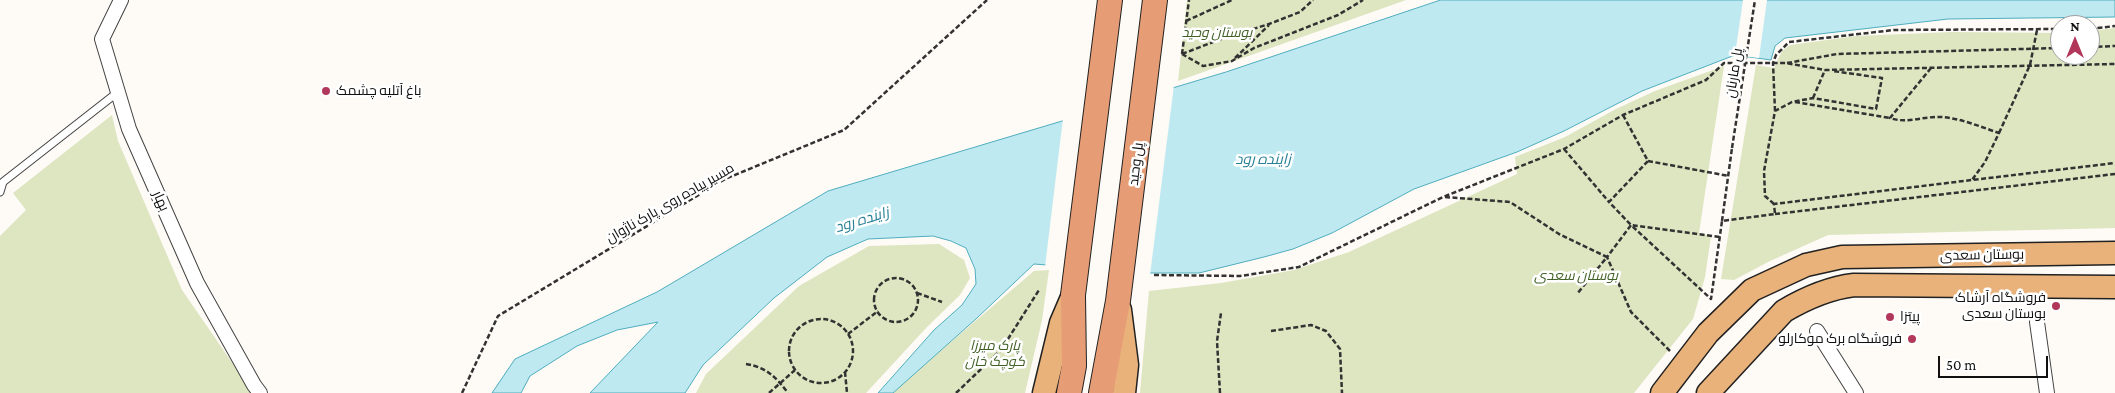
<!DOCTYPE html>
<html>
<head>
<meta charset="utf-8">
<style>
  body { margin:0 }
  #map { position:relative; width:2115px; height:393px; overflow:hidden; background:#fefaf5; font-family:"Crimson Pro",serif }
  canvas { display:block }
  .north { position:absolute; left:2050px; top:15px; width:50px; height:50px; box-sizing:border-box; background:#fff; border:1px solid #9f9f9f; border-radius:50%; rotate:0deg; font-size:14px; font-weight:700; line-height:20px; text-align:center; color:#101010 }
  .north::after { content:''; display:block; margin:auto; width:18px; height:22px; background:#b1375b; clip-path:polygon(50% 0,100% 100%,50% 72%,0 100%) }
  .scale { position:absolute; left:1938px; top:356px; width:110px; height:22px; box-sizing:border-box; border:2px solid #101010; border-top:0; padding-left:6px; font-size:15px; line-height:18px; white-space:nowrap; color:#101010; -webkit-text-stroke:4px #fff; paint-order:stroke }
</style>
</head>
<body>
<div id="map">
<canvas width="2115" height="393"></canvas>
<div class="north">N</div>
<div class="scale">50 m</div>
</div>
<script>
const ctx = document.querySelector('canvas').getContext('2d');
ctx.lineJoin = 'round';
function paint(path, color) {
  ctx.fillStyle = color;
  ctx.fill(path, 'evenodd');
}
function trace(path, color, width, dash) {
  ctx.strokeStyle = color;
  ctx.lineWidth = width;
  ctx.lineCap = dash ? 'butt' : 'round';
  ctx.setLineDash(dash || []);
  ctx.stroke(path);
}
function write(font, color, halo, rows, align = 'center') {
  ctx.font = font + ' "Crimson Pro",Cairo,serif';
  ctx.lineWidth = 5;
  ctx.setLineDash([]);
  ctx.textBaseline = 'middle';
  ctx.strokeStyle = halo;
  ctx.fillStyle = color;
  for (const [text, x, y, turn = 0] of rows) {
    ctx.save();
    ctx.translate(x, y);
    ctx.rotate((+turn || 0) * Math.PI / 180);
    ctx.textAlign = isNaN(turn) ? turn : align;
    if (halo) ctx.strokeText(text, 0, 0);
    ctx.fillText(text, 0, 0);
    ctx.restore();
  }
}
paint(new Path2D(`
  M1187,0H1406L1178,81Z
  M2115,28V228L1828,235L1770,261L1734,280L1721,279L1756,65L1774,68L1782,51L1790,45L1856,36L1952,32L2060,33V55H2090V31Z
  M1724,66L1699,233L1711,236L1705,277L1693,319L1634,393H1140L1149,291L1221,283L1294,270L1349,252L1517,174L1515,157L1565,137L1616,109L1655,91Z
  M112,115L118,141L182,290L253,393H0V236L26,210L13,193Z
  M939,244L964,260L970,278L960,295L927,327L866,393H696L706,374L799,286L869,246Z
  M1049,270L1042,320L1025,393H891L1034,271Z`), '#dde5c1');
const water = new Path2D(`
  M1441,0H2115V17L1948,19L1785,38L1775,46L1771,60L1735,55L1642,91L1564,131L1517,152L1414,189L1332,233L1293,249L1264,257L1199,273H1151L1034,264L977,318L893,393H878L934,330L962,305L976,284L975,269L966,248L951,241L933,236L868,239L827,257L774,298L703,365L685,393H590L658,322L617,330L577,346L530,376L521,393H492L515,359L657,292L828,191L1226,72Z`);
paint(water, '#bfe9f0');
trace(water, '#4eadbe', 1);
paint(new Path2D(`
  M1743,0H1767L1759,58L1735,55Z
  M1174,85L1150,275L1045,267L1063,118Z`), '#fefaf5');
const service = new Path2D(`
  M0,192L3,182L118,92`);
const minor = new Path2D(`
  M121,0L102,39L129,129L197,283L254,385L260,393
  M2037,322L2047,393
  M1817,331L1856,393`);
const primary = new Path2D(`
  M1120,310L1127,365L1124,393
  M1044,393L1061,323L1073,295
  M1662,393L1708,333L1752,290L1806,265L1842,257L2115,253
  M1708,393L1784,311C1806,298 1829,288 1854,285L2115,287`);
const trunk = new Path2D(`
  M1069,393L1074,366L1073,295L1110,0
  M1101,393L1118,301L1155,0`);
trace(service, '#434343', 9);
trace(minor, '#434343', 16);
trace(primary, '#212121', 25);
trace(trunk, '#212121', 26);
trace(new Path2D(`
  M1186,21L1232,0
  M2090,29L2115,26
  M2090,47L2115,46
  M1182,54L1203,66L1232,61L1254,48L1338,15L1363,0
  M1182,54L1221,39L1269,24L1300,12L1313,0
  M1182,54L1189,0
  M1235,58L1269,25
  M1787,63L1837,54L2060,48
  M1931,68L1890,118C1906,124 1924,116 1941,117C1960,118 1981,127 1999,133L1985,162L1972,180L2115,163
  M1813,98L1825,70
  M1795,102L1890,118
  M1775,111L1773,63L1776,55L1789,42L1894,30L2060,29
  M1623,115L1648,161L1609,202L1631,225L1720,237
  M1999,133L2030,65L2037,30
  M1564,149L1609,202
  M1648,161L1729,176
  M1445,197L1510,202L1559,234L1607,257L1577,294
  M1774,204L1765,196L1764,171L1775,111L1792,102L1813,98L1876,109L1882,78L1833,71
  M1775,214L2115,174
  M1722,221L1732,148
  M1154,275L1240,276L1299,267L1443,197L1564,149L1623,115L1706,80L1724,63H1786L1825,70L2115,64
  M874 300a22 22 0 1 1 44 0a22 22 0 1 1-44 0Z
  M917,293L942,302
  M789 351a32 32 0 1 1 64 0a32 32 0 1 1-64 0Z
  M1271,331L1311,325L1326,331L1340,349L1342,393
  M848,334L878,311
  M1670,351L1631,312L1607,257L1631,225L1711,299L1722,221L1775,214L1774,204L1972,180
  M746,364C766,367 776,377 788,393
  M845,372L847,393
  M462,393L498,316L725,179L844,130L987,0
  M769,393L795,370
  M956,393L1001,350L1039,290
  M1220,393L1217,341L1221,313`), '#323232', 2.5, [5, 2.5]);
trace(service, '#fff', 7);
trace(minor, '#fff', 14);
trace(primary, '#e9b27a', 22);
trace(trunk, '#e69c74', 24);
trace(new Path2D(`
  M1732,148L1755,0`), '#323232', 2.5, [5, 2.5]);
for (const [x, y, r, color] of [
  [326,91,5,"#b1375b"],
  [2056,306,5,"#b1375b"],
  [1890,317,5,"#b1375b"],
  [1912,339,5,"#b1375b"]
]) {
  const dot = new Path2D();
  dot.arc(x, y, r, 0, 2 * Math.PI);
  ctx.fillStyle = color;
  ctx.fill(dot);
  trace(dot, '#fff', 2);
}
write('italic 14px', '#416127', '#fff', [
  ["بوستان وحید",1217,33],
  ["بوستان سعدی",1576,276],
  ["پارک میرزا",995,346],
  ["کوچک خان",995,362]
]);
write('14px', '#101010', '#fff', [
  ["پل مارنان",1734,73,-81],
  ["پل وحید",1136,164,-83],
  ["بهار",161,201,66],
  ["مسیر پیاده روی پارک ناژوان",670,203,-30],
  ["بوستان سعدی",1982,255,-1]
]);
write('14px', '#101010', '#fff', [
  ["باغ آتلیه چشمک",336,91],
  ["فروشگاه آرشاک",2046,298,"right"],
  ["بوستان سعدی",2046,314,"right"],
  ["پیتزا",1900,317],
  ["فروشگاه برک موکارلو",1902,339,"right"]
], 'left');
write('italic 15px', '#278095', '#fff', [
  ["زاینده رود",1263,159],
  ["زاینده رود",862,220,-17]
]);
</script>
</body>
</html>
